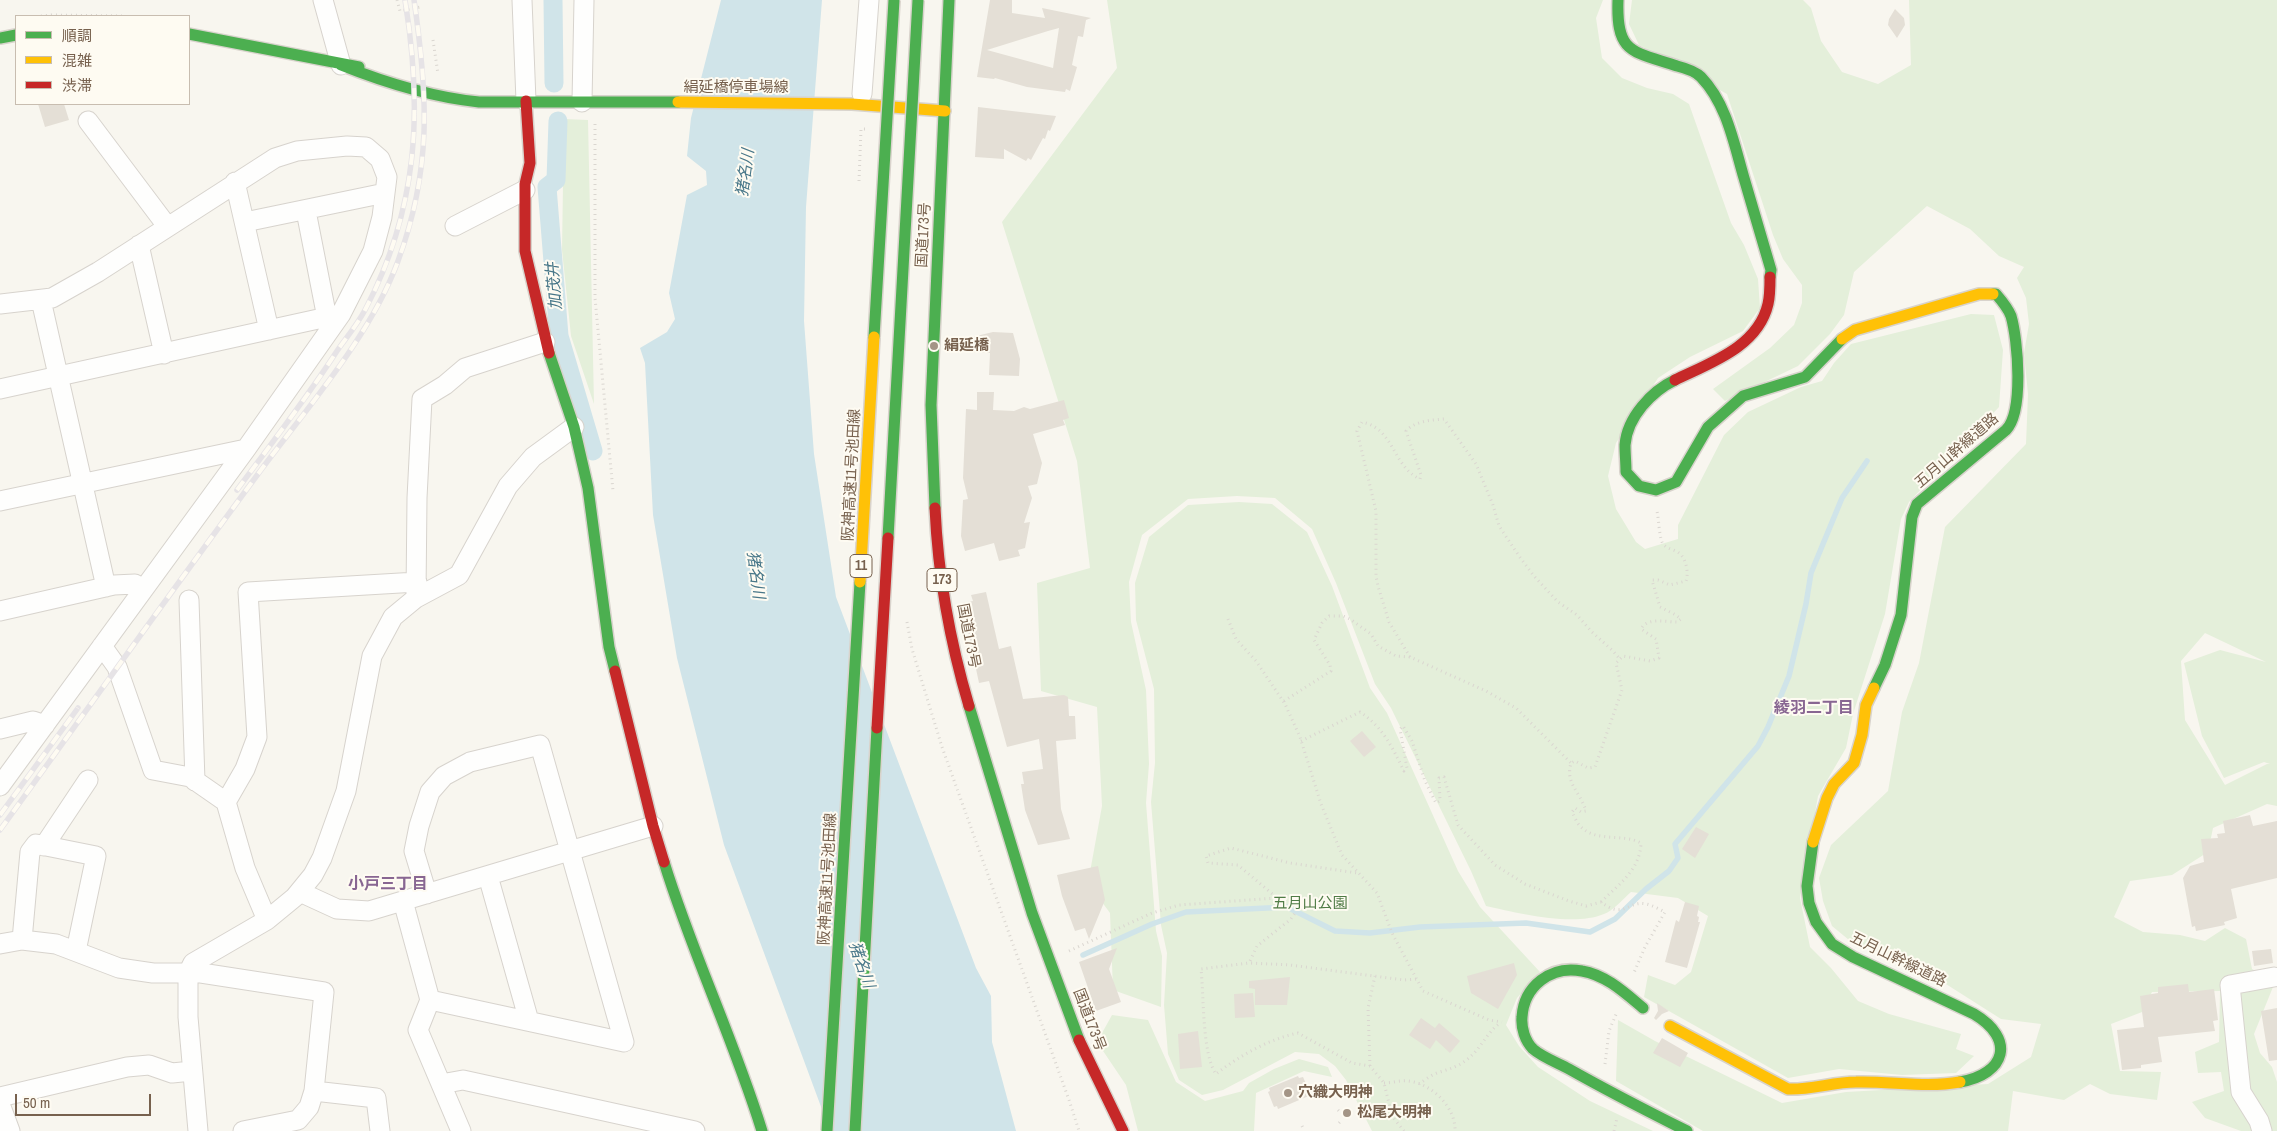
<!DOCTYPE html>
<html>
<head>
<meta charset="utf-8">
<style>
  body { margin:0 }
  #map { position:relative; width:2277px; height:1131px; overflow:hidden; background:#f8f6ef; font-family:"Archivo Narrow","Noto Sans JP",sans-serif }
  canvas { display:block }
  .legend { position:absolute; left:15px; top:15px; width:175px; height:90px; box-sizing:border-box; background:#fefbf2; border:1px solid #c8bdb0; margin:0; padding:6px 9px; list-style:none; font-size:15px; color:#77614e }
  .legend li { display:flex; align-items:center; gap:10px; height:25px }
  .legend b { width:25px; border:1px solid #c8bdb0 }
  .scale { position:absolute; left:15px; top:1094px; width:136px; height:22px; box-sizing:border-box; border:2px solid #77614e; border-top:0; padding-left:6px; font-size:15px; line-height:18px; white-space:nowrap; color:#77614e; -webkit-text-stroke:4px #fefbf2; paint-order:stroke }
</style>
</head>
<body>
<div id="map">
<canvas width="2277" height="1131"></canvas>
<ul class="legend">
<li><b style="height:6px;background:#4caf50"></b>順調</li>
<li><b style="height:6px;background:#ffc107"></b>混雑</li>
<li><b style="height:6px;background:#c62828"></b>渋滞</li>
</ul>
<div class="scale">50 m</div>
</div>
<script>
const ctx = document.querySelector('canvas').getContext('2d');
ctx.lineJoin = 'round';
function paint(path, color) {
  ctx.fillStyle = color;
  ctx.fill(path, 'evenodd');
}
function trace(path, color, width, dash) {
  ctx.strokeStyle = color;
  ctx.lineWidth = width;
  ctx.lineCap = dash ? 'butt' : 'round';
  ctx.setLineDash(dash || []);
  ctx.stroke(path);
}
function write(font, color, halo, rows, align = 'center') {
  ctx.font = font + ' "Archivo Narrow","Noto Sans JP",sans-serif';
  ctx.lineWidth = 4;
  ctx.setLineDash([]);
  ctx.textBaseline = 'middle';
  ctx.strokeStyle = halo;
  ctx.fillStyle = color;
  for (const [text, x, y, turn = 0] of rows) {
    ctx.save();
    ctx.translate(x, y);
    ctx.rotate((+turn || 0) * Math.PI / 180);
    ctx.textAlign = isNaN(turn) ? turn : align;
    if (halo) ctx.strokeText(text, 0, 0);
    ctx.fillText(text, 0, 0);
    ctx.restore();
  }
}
paint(new Path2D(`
  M1107,0H1603L1596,18L1602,58L1622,78L1647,88L1673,94L1689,104L1731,223L1744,245L1758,279L1760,308L1743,331L1690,357L1658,378L1616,443L1608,476L1616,509L1636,542L1645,549L1678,539V525L1724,435L1748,412L1801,387L1822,381L1834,363L1851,344L1971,314L1994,315L2003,350L1999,407L1909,502L1901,519L1885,614L1853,714L1846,748L1818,796L1800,898L1810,947L1831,968L1858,1001L1889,1014L1961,1034L1956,1049L1974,1056L1956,1073L1902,1075L1839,1069L1788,1078L1644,997L1648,975L1675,985L1691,972L1708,916L1678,898L1631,892C1623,899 1613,911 1604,914C1573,927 1518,913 1486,906L1471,871L1391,708L1375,684L1336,583L1312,529L1275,498L1237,496L1188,499L1142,535L1129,582L1131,622L1146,690L1149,764L1146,803L1156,931L1162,956L1161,1007L1113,990L1110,913L1088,883L1102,806L1097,707L1041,691L1037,583L1090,568L1077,461L1002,222L1117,68Z
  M1632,0H1803L1811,8L1821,41L1842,72L1878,84L1911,65L1909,0H2277V806L2267,804L2213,828L2208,852L2172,875L2130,881L2114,917L2143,932L2180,935L2205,941L2225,928L2246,939L2252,969L2275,982L2254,1034L2260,1053L2272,1067L2277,1082V1131H2241L2205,1118L2192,1102L2224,1091L2221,1072L2198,1073L2195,1052L2219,1042L2220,991L2152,992L2142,1012L2111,1024L2120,1071L2161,1072L2157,1100L2110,1094L2090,1084L2064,1100L2013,1091L2008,1131H1703L1616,1081L1618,1020L1655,1041L1782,1103L1846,1092L1988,1084L2031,1057L2041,1024L2001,1019L1927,972L1849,940L1832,926L1823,901L1819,878L1831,845L1888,791L1902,712L1919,663L1945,527L2026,444L2028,394L2024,353L2029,324L2026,298L2017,278L2024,267L1999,256L1970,229L1927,206L1854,272L1844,315L1830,334L1798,366L1725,401L1713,389L1770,348L1794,325L1802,303V285L1783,259L1773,235L1727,94L1639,45L1629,24ZM2205,633L2266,662L2220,650L2184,663L2202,736L2224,778L2264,762L2270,764H2267L2225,785L2185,720L2181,661Z
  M564,119L588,120L594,404L571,336L562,250Z
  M1239,502L1272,504L1307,532L1332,586L1370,688L1387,713L1458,871L1480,907L1540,972L1517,998L1506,1025L1519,1046L1538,1067L1590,1101L1653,1131H1372L1346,1080L1335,1066L1319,1054L1295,1052L1223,1090L1202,1095L1179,1080L1168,1054L1164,1005L1167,953L1161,925L1151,802L1155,763L1154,689L1136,620L1135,583L1149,537L1188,505Z
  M1112,1015L1148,1020L1176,1082L1205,1101L1243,1091L1249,1083L1274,1069L1299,1059L1328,1067L1332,1077L1304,1071L1256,1093L1254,1131H1138L1126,1085L1097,1042Z`), '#e4efda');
paint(new Path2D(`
  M721,0H822L806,207L804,321L814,454L836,597L976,968L991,996L992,1042L1016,1131H830L724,845L677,658L653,515L645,363L640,348L667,332L675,319L669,293L687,195L707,185L706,171L687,156L691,118Z`), '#d0e4e9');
trace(new Path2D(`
  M1083,955L1152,924L1186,912L1287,907L1335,931L1370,933L1420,927L1526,923L1590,932L1615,919L1646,889L1669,871L1678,858L1675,844L1758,746L1768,727L1789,676L1806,604L1811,573L1842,498L1867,461`), '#d0e4e9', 5.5);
trace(new Path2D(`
  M553,0L554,83
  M558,121L556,180L547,187L559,336L593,451`), '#d0e4e9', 19);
paint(new Path2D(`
  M990,0H1012V13L1045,18L1042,8L1091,18L1086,20L1083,37L1078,36L1072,65L1077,67L1070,91L1066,89L1065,92L1027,87L995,78L994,79L977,77ZM1059,28L1053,68L987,50L1048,31Z
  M1895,9L1904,18L1905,25L1897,38L1888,25L1889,19Z
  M38,104H64L69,120L45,127Z
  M978,107L1012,111L1056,116L1050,131L1048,130L1045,139L1043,138L1031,160L1028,158L1026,161L1004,149V159L975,157Z
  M993,332L1013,333L1020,359L1019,376L989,375L990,353L968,352V338Z
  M977,392H994L993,410L1014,411L1024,407L1030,409L1064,400L1069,418L1063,420L1065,425L1033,434L1042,463L1037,484L1028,486L1032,498L1024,523L1030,522L1025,548L1018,550L1020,556L999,561L994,543L965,551L961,536L963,500L968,499L963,478L966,409L977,410Z
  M986,592L999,649L1011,646L1023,699L1064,695L1068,697L1069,716H1075L1076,739L1056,741L1061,809L1070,839L1038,845L1025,810L1021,784H1024L1022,772L1043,769L1039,739L1007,747L989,681L979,683L962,603L973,601L971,595Z
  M1362,731L1376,747L1364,757L1350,741Z
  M2250,815L2253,826L2277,821V878L2231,889L2237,918L2224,922L2225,925L2196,931L2195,926L2192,927L2183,878L2190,866L2204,862L2201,839L2218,838L2217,834L2225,833L2223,821Z
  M1696,827L1709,834L1695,858L1682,849Z
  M1098,866L1105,900L1089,939L1085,928L1075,931L1062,896L1057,875Z
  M1685,902L1699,906L1697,916L1699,917L1698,922H1700L1687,968L1665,962L1676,920L1679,922Z
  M1117,948L1109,969L1121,1002L1096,1011L1079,962Z
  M2271,949L2273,963L2254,966L2252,951Z
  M1514,963L1517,975L1498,1009L1471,993L1467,976Z
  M1290,977L1287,1005H1255V989L1249,988V981Z
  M2188,984L2189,992L2214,989L2218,1020L2213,1021L2215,1031L2158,1037L2162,1062L2141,1065V1068L2122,1070L2117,1030L2144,1027L2140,996L2158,993V987Z
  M1253,993L1255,1017L1235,1018L1234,994Z
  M1657,1003L1669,1011L1662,1014L1656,1020L1654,1018L1658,1011Z
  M2277,1008V1060L2269,1061L2261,1011Z
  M1421,1018L1435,1028L1439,1023L1460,1041L1450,1053L1436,1040L1430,1049L1409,1035Z
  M1198,1031L1202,1067L1180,1069L1178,1034Z
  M1662,1038L1688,1053L1680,1067L1653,1053Z
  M1298,1076L1299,1078L1303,1077L1311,1095L1278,1109L1277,1106L1274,1107L1268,1092L1270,1091L1269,1088Z`), '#e4dfd6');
const street = new Path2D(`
  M323,0L341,65
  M522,0L526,101
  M862,94L869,0
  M582,102L584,0
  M88,121L167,226
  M235,182L269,330
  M306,211L327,318
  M245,222L385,193
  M455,226L525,190
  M139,245L164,354
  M41,300L106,587
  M0,304L52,298L98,272L275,158L297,151L347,146L366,147L380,159L387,177L382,217L373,251L341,314L246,449L0,786
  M0,389L341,314
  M0,501L246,449
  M416,594L417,498L422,399L445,385L465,368L545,342
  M189,600L195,781
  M0,611L114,585L135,584L142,589
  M102,646L117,667L153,770L190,777L226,802L245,868L267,920
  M0,729L33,721L45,725
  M226,802L245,769L257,737L248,592L417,582
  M44,846L88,780
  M488,876L529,1021
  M300,892L337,909L369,911L653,826
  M427,894L414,851L419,826L430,792L444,776L470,762L540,745L624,1042L430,1000
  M403,901L430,1000L418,1030L461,1131
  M22,940L30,852L36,844L96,856L76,951
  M0,944L22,940L56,944L119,968L153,973H201L324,992L314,1091L309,1107L298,1120L243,1131
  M441,1084L463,1080L695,1131
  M314,1091L376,1098L380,1131
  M0,1097L127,1067L149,1065L172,1073L192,1071
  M0,1104L10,1131
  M198,1131L188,1017V973L193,963L267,920L295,897L313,875L322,858L346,791L372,656L393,617L416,598L459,575L508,486L533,457L574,427
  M2262,1131L2259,1121L2241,1092L2230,985L2274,977`);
const fast = new Path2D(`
  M1618,0C1616,54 1632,51 1677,66C1685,68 1695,71 1701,77C1727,104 1734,144 1744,178C1753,209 1762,239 1771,270L1770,277
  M189,34L359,67
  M0,38L16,35
  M341,65C386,83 430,97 479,102H678
  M549,353L574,427L588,488L609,647L615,671
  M1675,380C1652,391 1627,417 1625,445C1625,454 1626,463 1626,472L1639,486L1656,490L1676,482L1708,427L1743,396L1805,377L1842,339
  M935,508L931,405L949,0
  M1874,688L1885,665L1901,615L1912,517L1917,504L2006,430C2024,412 2018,340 2011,316C2008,308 2002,301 1996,294H1993
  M969,706L1032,913L1079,1040
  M1813,842L1807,886L1809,903L1816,922L1832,944L1853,957L1974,1014C2016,1039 2006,1074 1960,1082
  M664,862C692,953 734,1040 762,1131
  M1643,1008C1625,993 1606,975 1582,971C1551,965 1524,986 1522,1017C1521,1028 1525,1041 1533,1049C1542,1057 1558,1063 1569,1069C1608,1091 1647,1111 1687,1131`);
const slow = new Path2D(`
  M678,102L852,104L945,111
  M1842,339L1855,330L1979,294H1993
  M1813,842L1827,798L1834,784L1854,763L1862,735L1866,705L1874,688
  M1670,1026L1788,1089C1811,1090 1833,1082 1856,1082C1891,1081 1926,1088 1960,1082`);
const jam = new Path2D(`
  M526,101L530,163L525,184V251L549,353
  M1675,380C1710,363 1758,347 1768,304C1770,296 1770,286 1770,277
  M935,508C938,575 950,642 969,706
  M615,671L653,826L664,862
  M1079,1040L1123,1131`);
trace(street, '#d7d3cd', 21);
trace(fast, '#d8d3cc', 14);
trace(slow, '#d8d3cc', 14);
trace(jam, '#d8d3cc', 14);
trace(new Path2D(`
  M397,0L400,11L421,7
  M41,16L51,15L126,16
  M433,40L438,74
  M595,124V298L613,491
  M859,181L861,129H865
  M1228,619L1236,639L1256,661L1285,704L1300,737L1321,804L1342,855L1377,893L1392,933L1423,991L1489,1020L1502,1022
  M907,622L912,649L942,747L1069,1100L1079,1131
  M1410,657L1389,622L1378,586L1376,576V511L1357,431L1362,422C1395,429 1392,466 1420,479L1421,475L1406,431C1415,421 1431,420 1444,419L1476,464L1493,505L1499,526L1519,556L1534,576L1558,602L1577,615L1592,632L1613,651L1619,658
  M1284,701L1331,671L1330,665L1314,640L1322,623L1329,616H1343L1350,619L1371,634L1378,646L1396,656L1410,657L1486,691L1516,708L1571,763
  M1301,741L1360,712C1383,727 1392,747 1404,771L1407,768L1400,729L1403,726L1412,741L1425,781L1436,803L1440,801L1439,778L1444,777L1458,825L1495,865L1525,884L1569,901L1586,906L1601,902C1624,920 1628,900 1646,904C1652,905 1659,909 1665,912L1645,947L1633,975
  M1276,897L1238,865L1208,863L1206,856L1231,848L1290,863L1357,873
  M1601,902C1619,884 1640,870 1641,843C1623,833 1596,843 1580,826C1577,823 1574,816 1572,812L1575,808L1581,812L1586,811C1580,791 1565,784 1571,763L1575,761L1588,768L1595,767L1622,690L1616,663L1623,656L1650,661L1659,658L1656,639L1641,629C1647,617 1666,622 1677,622L1681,619L1676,615L1660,607L1652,580H1658L1670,585L1686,581C1689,573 1686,558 1679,553C1674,549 1665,549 1662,542C1659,534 1659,521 1657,511
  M1069,951L1152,913L1179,905L1276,898H1290L1301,904L1291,919L1257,946L1249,963
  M1605,1064L1609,1031L1617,1012
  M1370,1066L1368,1008L1375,976
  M1384,1083C1392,1083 1400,1080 1408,1081C1431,1083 1456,1107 1455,1131
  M1419,1084C1425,1080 1432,1074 1440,1072C1449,1069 1457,1067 1465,1061C1480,1051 1486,1033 1500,1023
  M1338,1110L1339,1111
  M1339,1123L1340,1122
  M1302,1126L1303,1128
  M1404,1131L1392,1116L1384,1083L1370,1066L1352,1063L1298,1033C1269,1039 1239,1056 1216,1074C1202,1054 1204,996 1201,969L1249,963L1290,965L1404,980L1417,979
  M1614,1131L1617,1118`), '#dad6d0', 3, [1, 4]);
trace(street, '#fefefd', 19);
trace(fast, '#4caf50', 11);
trace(slow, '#ffc107', 11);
trace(jam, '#c62828', 11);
const rail = new Path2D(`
  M237,490C271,444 306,399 337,351C346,338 357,325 365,310C418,209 423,111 405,0
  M0,815L78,708
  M0,830C86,711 171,592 258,474C305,410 371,336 398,261C432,169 428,96 414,0`);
trace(rail, '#e6e3e6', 5.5);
trace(rail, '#fefbf2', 4, [11]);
const fastBridge = new Path2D(`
  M874,337L894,0
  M888,538L918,0
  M827,1131L860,582
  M855,1131L877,728`);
const slowBridge = new Path2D(`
  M860,582L874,337`);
const jamBridge = new Path2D(`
  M877,728L888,538`);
trace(fastBridge, '#d9d3cc', 14, []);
trace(slowBridge, '#d9d3cc', 14, []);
trace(jamBridge, '#d9d3cc', 14, []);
trace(fastBridge, '#4caf50', 11);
trace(slowBridge, '#ffc107', 11);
trace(jamBridge, '#c62828', 11);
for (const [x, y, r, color] of [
  [934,346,5,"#a49586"],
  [1288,1093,5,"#a49586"],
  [1347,1113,5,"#a49586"]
]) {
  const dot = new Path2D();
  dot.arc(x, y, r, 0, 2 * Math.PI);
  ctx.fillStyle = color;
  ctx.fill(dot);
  trace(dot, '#fefbf2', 2);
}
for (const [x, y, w] of [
  [861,566,22],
  [942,580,30]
]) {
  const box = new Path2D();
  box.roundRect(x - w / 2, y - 11.5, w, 23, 4);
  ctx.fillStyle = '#fefbf2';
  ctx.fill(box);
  trace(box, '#77614e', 1);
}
write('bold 14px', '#77614e', null, [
  ["11",861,566],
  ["173",942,580]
]);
write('15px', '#77614e', '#fefbf2', [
  ["絹延橋停車場線",736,88],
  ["国道173号",924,235,-87],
  ["五月山幹線道路",1957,451,-41],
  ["阪神高速11号池田線",852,475,-87],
  ["国道173号",968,636,79],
  ["阪神高速11号池田線",828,879,-87],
  ["五月山幹線道路",1898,960,26],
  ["国道173号",1089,1020,69]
]);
write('bold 15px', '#77614e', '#fefbf2', [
  ["絹延橋",944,346],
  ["穴織大明神",1298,1093],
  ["松尾大明神",1357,1113]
], 'left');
write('15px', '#507c46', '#fefbf2', [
  ["五月山公園",1310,904]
]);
write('italic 16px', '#487789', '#fefbf2', [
  ["猪名川",746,173,-82],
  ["加茂井",555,286,-95],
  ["猪名川",755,575,82],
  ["猪名川",861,965,71]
]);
write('bold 16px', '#886692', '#fefbf2', [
  ["綾羽二丁目",1814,709],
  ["小戸三丁目",388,885]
]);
</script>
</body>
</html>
